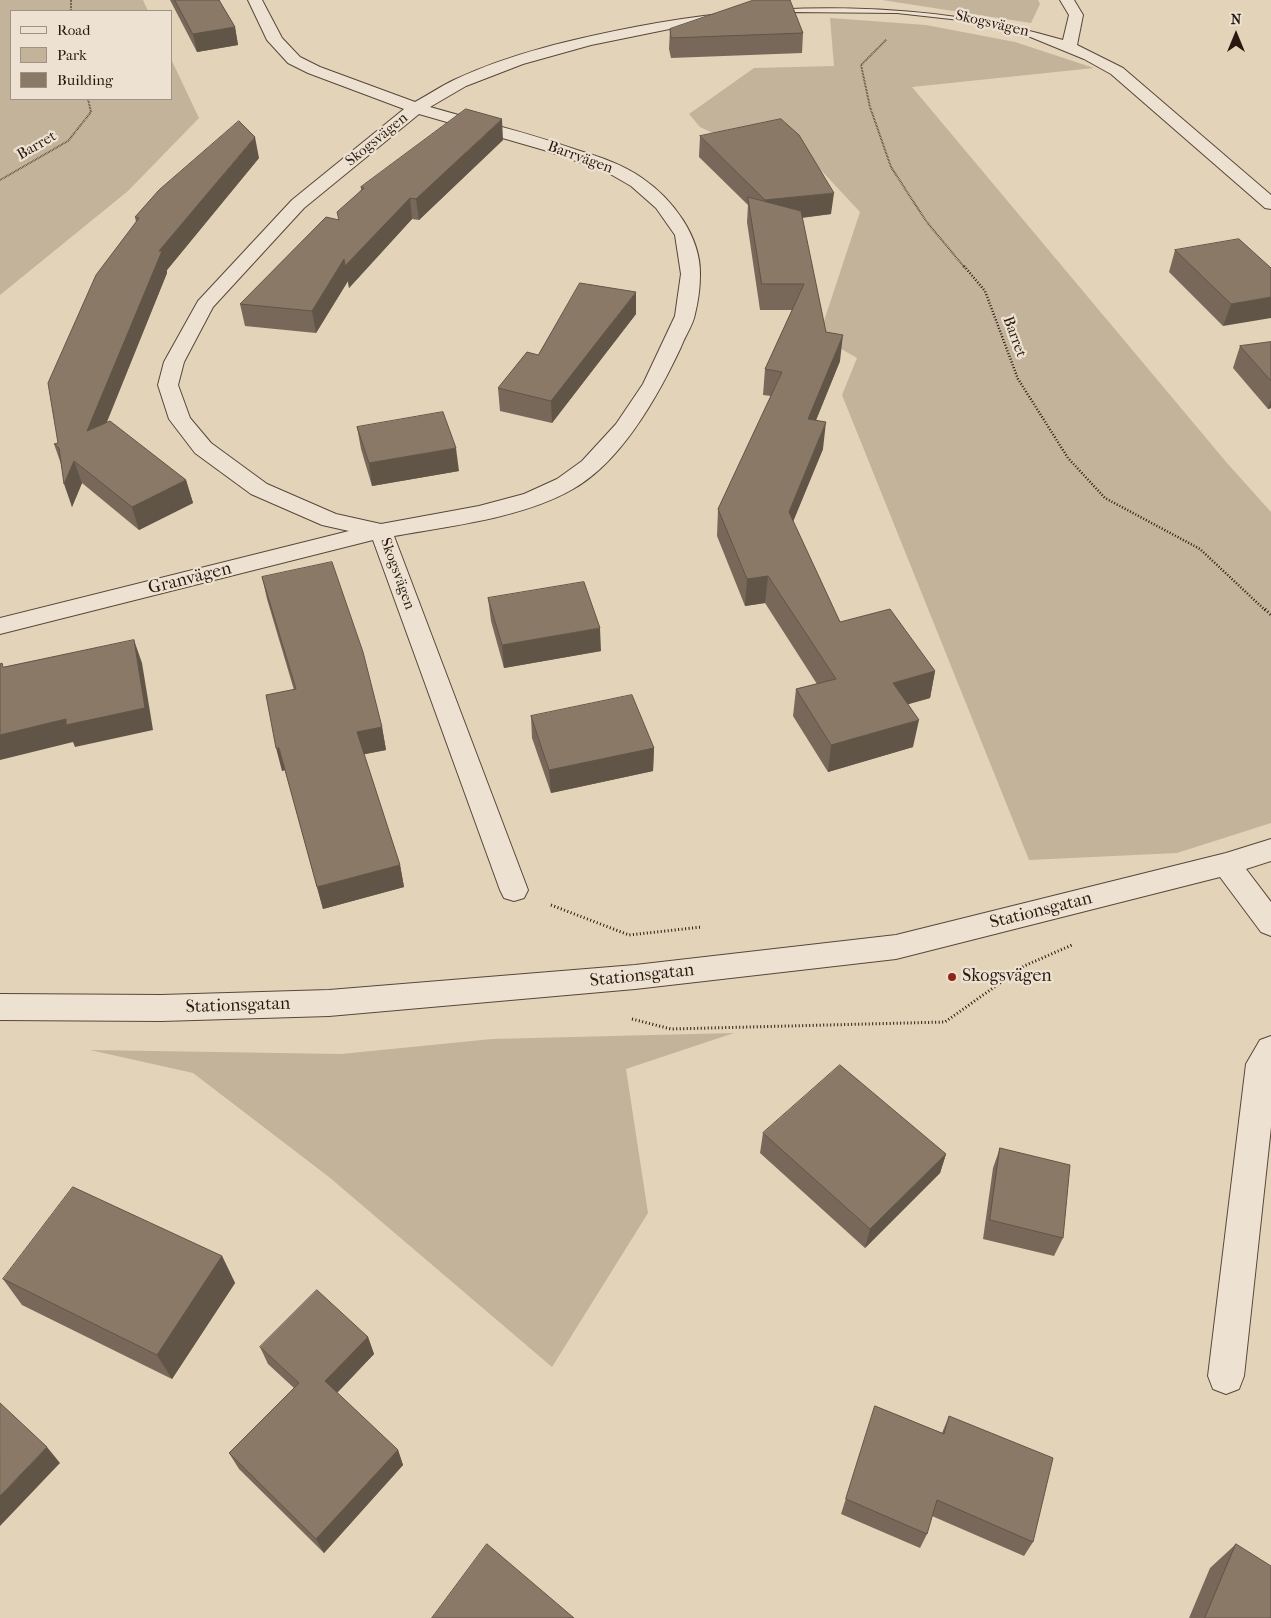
<!DOCTYPE html>
<html>
<head>
<meta charset="utf-8">
<style>
  body { margin:0 }
  #map { position:relative; width:1271px; height:1618px; overflow:hidden; background:#e3d3b8; font-family:"IM FELL French Canon",serif }
  canvas { display:block }
  .legend { position:absolute; left:10px; top:10px; width:162px; height:90px; box-sizing:border-box; background:#ede2d1; border:1px solid #9f9183; margin:0; padding:6px 9px; list-style:none; font-size:15px; color:#29180f }
  .legend li { display:flex; align-items:center; gap:10px; height:25px }
  .legend b { width:25px; border:1px solid #9f9183 }
  .north { position:absolute; left:1211px; top:10px; width:50px; height:50px; -webkit-text-stroke:4px #ede2d1; paint-order:stroke; rotate:0deg; font-size:14px; font-weight:700; line-height:20px; text-align:center; color:#29180f }
  .north::after { content:''; display:block; margin:auto; width:18px; height:22px; background:#29180f; clip-path:polygon(50% 0,100% 100%,50% 72%,0 100%) }
</style>
</head>
<body>
<div id="map">
<canvas width="1271" height="1618"></canvas>
<ul class="legend">
<li><b style="height:6px;background:#ede2d1"></b>Road</li>
<li><b style="height:14px;background:#c3b39b"></b>Park</li>
<li><b style="height:14px;background:#8a7967"></b>Building</li>
</ul>
<div class="north">N</div>
</div>
<script>
const ctx = document.querySelector('canvas').getContext('2d');
ctx.lineJoin = 'round';
function paint(path, color) {
  ctx.fillStyle = color;
  ctx.fill(path, 'evenodd');
}
function trace(path, color, width, dash) {
  ctx.strokeStyle = color;
  ctx.lineWidth = width;
  ctx.lineCap = dash ? 'butt' : 'round';
  ctx.setLineDash(dash || []);
  ctx.stroke(path);
}
function write(font, color, halo, rows, align = 'center') {
  ctx.font = font + ' "IM FELL French Canon",serif';
  ctx.lineWidth = 4.5;
  ctx.setLineDash([]);
  ctx.textBaseline = 'middle';
  ctx.strokeStyle = halo;
  ctx.fillStyle = color;
  for (const [text, x, y, turn = 0] of rows) {
    ctx.save();
    ctx.translate(x, y);
    ctx.rotate((+turn || 0) * Math.PI / 180);
    ctx.textAlign = isNaN(turn) ? turn : align;
    if (halo) ctx.strokeText(text, 0, 0);
    ctx.fillText(text, 0, 0);
    ctx.restore();
  }
}
paint(new Path2D(`
  M0,0H143L148,11H11V99H171V59L199,118L128,191L0,295Z
  M882,0H1038L1040,4L1031,23Z
  M830,18L926,25L1015,42L1094,68L912,87L1227,463L1271,512V823L1177,853L1029,860L842,395L857,358L819,336L860,212L805,153L717,135L700,127L689,114L754,68L834,66Z
  M734,1033L626,1069L648,1213L552,1367L329,1177L193,1073L90,1050L341,1054L492,1039Z`), '#c3b39b');
const minor = new Path2D(`
  M248,0H262L282,38L300,57L320,67L415,102C428,95 441,86 454,80C511,53 574,39 635,27C771,0 931,0 1063,40L1069,15L1060,0H1074L1083,15L1077,45L1123,68L1271,195V209L1265,208L1111,74L1084,59L1028,36L969,21L897,13L793,12L694,24L591,45L523,64L466,86L430,107C479,121 529,133 577,150C600,157 622,164 642,178C673,199 701,237 700,275C700,288 698,302 695,314C693,325 685,336 681,347C658,396 622,461 573,489C523,518 450,526 394,536L528,890L524,898L514,901L504,898L500,890L373,540L0,634V618L349,531L322,525L251,494L195,453L169,419L158,385L164,362L198,301L292,200L404,109L308,73L288,63L267,40ZM419,114L544,150L605,171L631,186L656,208L675,235L681,274L675,316L643,384L616,424L582,461L557,479L524,494L479,506L381,524L336,514L267,484L211,443L190,418L178,385L184,362L213,307L304,208Z
  M1271,839V861L1246,869L1271,902V936L1261,932L1220,877L896,959L635,989L329,1016L161,1021L0,1020V994L161,995L329,990L635,965L896,935L1226,853Z
  M1271,1036V1127L1244,1376L1239,1389L1226,1394L1213,1389L1208,1376L1246,1064L1260,1040Z`);
trace(minor, '#584739', 2);
trace(new Path2D(`
  M71,0V11
  M886,40L861,65L870,107L891,167L926,221L965,268
  M0,180L68,141L91,112L88,99`), '#29180f', 2, [0.5, 1]);
trace(new Path2D(`
  M964,266L985,291L1018,379L1068,458L1105,498L1200,549L1266,611`), '#29180f', 2.5, [1, 2]);
trace(new Path2D(`
  M1265,609L1271,615
  M551,905L629,935L702,927
  M632,1019L671,1029L945,1022L1024,966L1072,945`), '#29180f', 3, [1, 2.5]);
paint(minor, '#ede2d1');
paint(new Path2D(`
  M170,0H219L235,27L238,45L197,52Z
  M670,29L803,33L802,53L671,58L669,49Z
  M700,136L831,214L802,218L826,332L840,361L816,420L823,449L793,521L840,622L935,671L930,698L908,704L913,747L828,772L793,716L796,689L817,684L765,603L745,606L717,536L718,509L771,396L763,395L765,369L792,310H760L747,222L748,205L699,157Z
  M503,140L419,220L412,219L349,288L348,281L316,333L245,326L240,304L339,220L361,190V187Z
  M259,158L167,270V273L107,422L186,480L193,503L139,530L82,483L72,507L61,464L54,444L58,443L136,222L135,217Z
  M1175,250L1271,268L1223,326L1169,272Z
  M636,314L552,423L500,411L498,388L538,355Z
  M1271,342V408L1268,409L1233,368L1240,346Z
  M357,427L459,471L372,486L361,449Z
  M262,577L382,727L386,750L364,754L400,865L404,887L323,909L285,770L282,771L294,690L267,599Z
  M488,598L601,651L504,668L491,621Z
  M531,716L654,748L653,771L551,793L532,738Z
  M763,1133L946,1154L940,1173L865,1248L760,1153Z
  M1000,1148L1063,1238L1054,1256L983,1239L993,1168Z
  M222,1256L235,1283L172,1379L22,1305L3,1279Z
  M368,1337L374,1354L337,1393L398,1450L403,1465L324,1553L239,1469L229,1453L294,1388L268,1364L260,1347Z
  M875,1406L942,1433L949,1416L1033,1542L1024,1556L932,1516L927,1534L920,1548L841,1514Z
  M1236,1544L1271,1618H1189L1210,1568Z`), '#776859');
paint(new Path2D(`
  M235,27L238,45L197,52L193,34Z
  M502,119L503,140L419,220L416,199Z
  M255,137L259,158L167,270V273L94,453L87,431L159,251Z
  M834,193L831,214L764,222L765,200Z
  M410,198L412,219L349,288L348,281L316,333L312,311L344,259Z
  M636,292V314L552,423L551,401Z
  M1271,297V318L1223,326L1231,304Z
  M843,335L840,361L806,445L808,419Z
  M1271,399V408L1268,409Z
  M826,422L823,449L786,539L789,512Z
  M456,448L459,471L372,486L369,463Z
  M74,461L82,483L72,507L64,484Z
  M186,480L193,503L139,530L132,507Z
  M768,576L765,603L745,606L747,579Z
  M600,628L601,651L504,668L502,645Z
  M134,640L142,663L153,730L75,747L73,742L0,760V735Z
  M935,671L930,698L888,710L893,683Z
  M919,720L913,747L828,772L831,745Z
  M382,727L386,750L361,755L357,732Z
  M276,748H279L285,770L282,771Z
  M654,748L653,771L551,793L549,770Z
  M400,865L404,887L323,909L317,887Z
  M946,1154L940,1173L865,1248L870,1229Z
  M222,1256L235,1283L172,1379L157,1355Z
  M368,1337L374,1354L332,1398L325,1381Z
  M47,1447L60,1463L0,1526V1496Z
  M398,1450L403,1465L324,1553L316,1539Z`), '#615548');
const building = new Path2D(`
  M175,0H219L235,27L193,34Z
  M754,0H790L803,33L671,38L670,29Z
  M466,109L502,119L416,199L410,198L345,266L344,259L312,311L240,304L326,217L339,220L337,212L364,188L361,187Z
  M781,119L799,135L834,193L765,200L700,136Z
  M239,121L255,137L159,251H162L87,431L110,421L186,480L132,507L74,461L64,484L59,448L54,444L58,443L48,383L96,275L139,218L135,217L159,190Z
  M748,197L801,211L826,332L843,335L808,419L826,422L789,512L840,622L890,609L935,671L893,683L919,720L831,745L796,689L836,679L768,576L747,579L718,509L782,372L765,369L804,284H762Z
  M1239,239L1271,268V297L1231,304L1175,250Z
  M580,283L636,292L551,401L498,388L527,352L538,355Z
  M1271,342V381L1240,346Z
  M443,412L456,448L369,463L357,427Z
  M332,562L363,652L382,727L357,732L400,865L317,887L279,748H276L266,695L296,689L262,577Z
  M584,582L600,628L502,645L488,598Z
  M134,640L145,708L66,725V719L0,735V664L2,663L3,667Z
  M632,695L654,748L549,770L531,716Z
  M840,1065L946,1154L870,1229L763,1133Z
  M1000,1148L1070,1165L1063,1238L990,1220Z
  M73,1187L222,1256L157,1355L3,1279Z
  M317,1290L368,1337L325,1381L398,1450L316,1539L229,1453L299,1383L260,1347Z
  M0,1403L47,1447L0,1496Z
  M875,1406L944,1434L949,1416L1053,1458L1033,1542L937,1500L927,1534L846,1499Z
  M487,1544L574,1618H432Z
  M1236,1544L1271,1566V1618H1205Z`);
paint(building, '#8a7967');
trace(building, '#615548', 1);
for (const [x, y, r, color] of [
  [952,977,5,"#8f2418"]
]) {
  const dot = new Path2D();
  dot.arc(x, y, r, 0, 2 * Math.PI);
  ctx.fillStyle = color;
  ctx.fill(dot);
  trace(dot, '#ede2d1', 2);
}
write('15px', '#29180f', '#ede2d1', [
  ["Skogsvägen",992,24,13],
  ["Skogsvägen",377,140,-39],
  ["Barret",37,146,-30],
  ["Barrvägen",580,158,20],
  ["Barret",1014,337,70],
  ["Skogsvägen",397,574,70]
]);
write('18px', '#29180f', '#ede2d1', [
  ["Granvägen",190,579,-14],
  ["Stationsgatan",1041,911,-14],
  ["Stationsgatan",642,976,-6],
  ["Stationsgatan",238,1006,-2]
]);
write('18px', '#29180f', '#ede2d1', [
  ["Skogsvägen",962,977]
], 'left');
</script>
</body>
</html>
